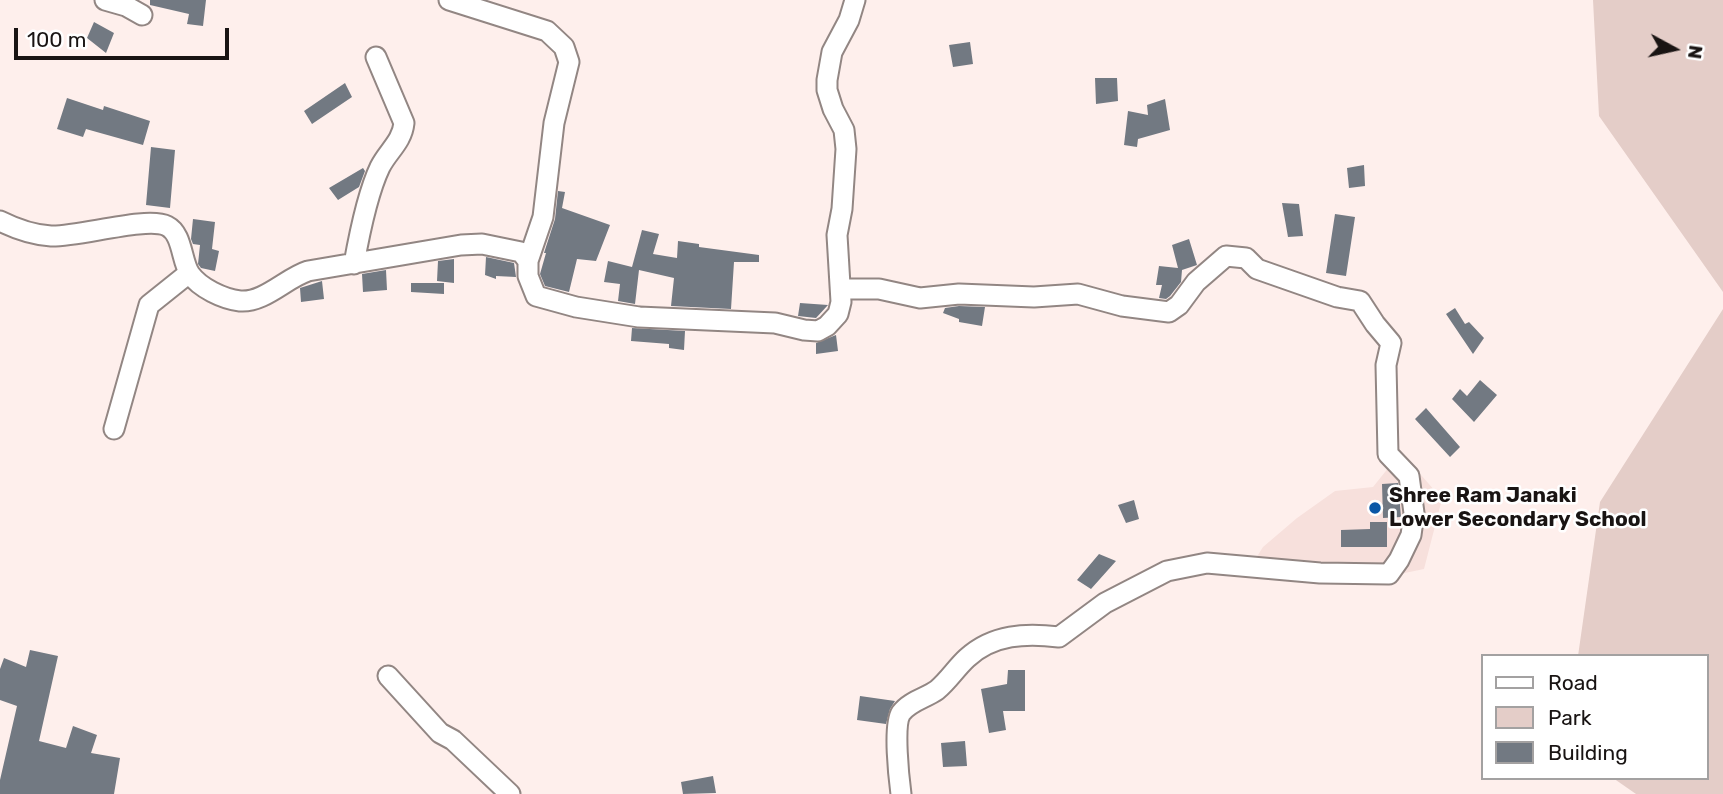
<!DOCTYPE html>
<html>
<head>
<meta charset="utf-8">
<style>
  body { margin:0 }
  #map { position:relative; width:1723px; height:794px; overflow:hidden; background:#feefec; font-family:Rubik,sans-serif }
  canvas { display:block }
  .legend { position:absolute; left:1481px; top:654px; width:228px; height:126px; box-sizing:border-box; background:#fff; border:2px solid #a3a1a1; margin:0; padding:9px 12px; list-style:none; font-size:21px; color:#191413 }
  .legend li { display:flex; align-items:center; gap:14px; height:35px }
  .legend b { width:35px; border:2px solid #a3a1a1 }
  .north { position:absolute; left:1639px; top:14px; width:70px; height:70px; -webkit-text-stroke:5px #fff; paint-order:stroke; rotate:98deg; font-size:19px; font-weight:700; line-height:28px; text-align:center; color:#191413 }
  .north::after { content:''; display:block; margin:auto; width:24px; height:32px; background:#191413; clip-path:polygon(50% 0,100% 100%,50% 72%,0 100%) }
  .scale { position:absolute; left:14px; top:28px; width:215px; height:32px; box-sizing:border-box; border:4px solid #191413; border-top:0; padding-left:9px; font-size:21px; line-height:24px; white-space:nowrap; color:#191413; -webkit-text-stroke:5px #fff; paint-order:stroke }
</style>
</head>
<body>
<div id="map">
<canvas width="1723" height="794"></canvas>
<ul class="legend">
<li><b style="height:9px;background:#fff"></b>Road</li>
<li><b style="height:19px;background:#e4cdc8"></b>Park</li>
<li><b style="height:19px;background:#727982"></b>Building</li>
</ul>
<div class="north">N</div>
<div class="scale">100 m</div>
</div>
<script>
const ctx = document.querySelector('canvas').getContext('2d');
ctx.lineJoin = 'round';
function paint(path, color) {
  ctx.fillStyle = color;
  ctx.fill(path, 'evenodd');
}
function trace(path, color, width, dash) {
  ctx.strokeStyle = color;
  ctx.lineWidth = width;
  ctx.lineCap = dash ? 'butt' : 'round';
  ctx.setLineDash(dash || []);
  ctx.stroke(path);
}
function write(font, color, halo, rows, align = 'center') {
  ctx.font = font + ' Rubik,sans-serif';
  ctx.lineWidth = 5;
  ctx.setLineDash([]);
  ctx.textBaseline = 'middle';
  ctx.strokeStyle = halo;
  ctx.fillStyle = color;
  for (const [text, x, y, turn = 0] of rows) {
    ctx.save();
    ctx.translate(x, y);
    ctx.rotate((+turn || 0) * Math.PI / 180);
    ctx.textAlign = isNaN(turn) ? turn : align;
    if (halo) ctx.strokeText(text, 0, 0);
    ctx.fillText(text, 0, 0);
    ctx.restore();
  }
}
paint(new Path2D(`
  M1401,452L1442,499L1424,569L1395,575L1248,571L1263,547L1297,518L1335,491L1373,487Z`), '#f7e0dc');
paint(new Path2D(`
  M1593,0H1723V292L1599,116Z
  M1723,309V794H1636L1613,778H1707V656H1578L1600,502Z`), '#e4cdc8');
paint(new Path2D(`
  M150,0H206L203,26L187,24L189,14L150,5Z
  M94,22L114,33L106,53L87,38Z
  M970,42L973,64L953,67L949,45Z
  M1095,78H1117L1118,101L1096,104Z
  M345,83L352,97L312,124L304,111Z
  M67,98L103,110L104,106L150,121L143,145L86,129L83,137L57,129Z
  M1165,99L1170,130L1138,139L1137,147L1124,145L1128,111L1148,115L1147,105Z
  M151,147L175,150L170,208L146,205Z
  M1364,165L1365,186L1349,188L1347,168Z
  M363,168L365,171L359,187L338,200L329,188Z
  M558,191L565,192L562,208L610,225L596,261L577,259L569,292L545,286L540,274L546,253H544L555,219Z
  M1282,203L1299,204L1303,236L1288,237Z
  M1335,214L1355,217L1346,276L1326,273Z
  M193,219L215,222L212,249L219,251L215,271L201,268L198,264L200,245L193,244L191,239Z
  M642,230L659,234L653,254L677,258L678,241L699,244V247L759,255V262H734L731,309L671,306L674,278L639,270L635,304L618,301L620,284L604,282L608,261L632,267Z
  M1189,239L1197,265L1182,270L1181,282L1170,296L1166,299L1159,298L1162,285H1156L1159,266L1178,268L1172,245Z
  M486,257L514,263L516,277L496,276V279L485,275Z
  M454,259V283L437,281L438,261Z
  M386,270L387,290L363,292L362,274Z
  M322,281L324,299L301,302L300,288Z
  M411,283H444V294L411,292Z
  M800,303L828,305L816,318L798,316Z
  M959,306L985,307L982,326L959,322V319L943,313L945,308Z
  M1455,308L1465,324L1469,322L1484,338L1473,354L1446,314Z
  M632,328L685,331L684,350L669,348V344L631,341Z
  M836,335L838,351L816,354V343Z
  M1480,380L1497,395L1474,422L1452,399L1460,389L1467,396Z
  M1426,408L1460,447L1450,457L1415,419Z
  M1398,483L1401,517L1383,518L1382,484Z
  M1134,500L1139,519L1126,523L1118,505Z
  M1370,522H1387V547H1341V530L1370,529Z
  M1099,554L1116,561L1091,589L1077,580Z
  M30,650L58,656L39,741L66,748L73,726L97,735L91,753L120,758L114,794H0V780L17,706L0,700V669L4,658L26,667Z
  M1008,670H1025V711H1003L1006,730L989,733L981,689L1007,684Z
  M860,696L895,701L890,709L886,724L857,720Z
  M965,741L967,766L943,767L941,743Z
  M713,776L716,793L683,794L681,782Z`), '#727982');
const minor = new Path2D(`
  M105,0L126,6L142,15
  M449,0L547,31L564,47L569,62L554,123L543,217L528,261
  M0,221C16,229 33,235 51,236C79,237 147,216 167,226C183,234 181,261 190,274C200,288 223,299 240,301C264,303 286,278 308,271L461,245L482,244L521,252L528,261V276L536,296L576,307L639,317L775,323L804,330L818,331L827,326L838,314L841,302L837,235L842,209L846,149L844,130L833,109L827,90V80L832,52L849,20L855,0
  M354,264C359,236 368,192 380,167C388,151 402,142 404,123L376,57
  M842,289H879L920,298L959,294L1034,297L1078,294L1122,306L1169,312L1179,305L1196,282L1226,256L1246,258L1257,269L1337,297L1360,301L1375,324L1391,343L1386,365L1388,454L1409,476L1414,513L1411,535L1399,560L1389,574L1320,573L1207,563L1167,571L1105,603L1059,637C1026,633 993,634 967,658C956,668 949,680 937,690C926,698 910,701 901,713C893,725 899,779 901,794
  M114,429L149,305L189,273
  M388,676L440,733L453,740L510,794`);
trace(minor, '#928683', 23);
trace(minor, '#fff', 19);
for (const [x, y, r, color] of [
  [1375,508,7,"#0a57a6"]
]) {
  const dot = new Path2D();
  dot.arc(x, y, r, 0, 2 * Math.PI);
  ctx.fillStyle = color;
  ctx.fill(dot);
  trace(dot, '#fff', 2.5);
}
write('bold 21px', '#191413', '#fff', [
  ["Shree Ram Janaki",1389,496],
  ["Lower Secondary School",1389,520]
], 'left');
</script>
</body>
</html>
